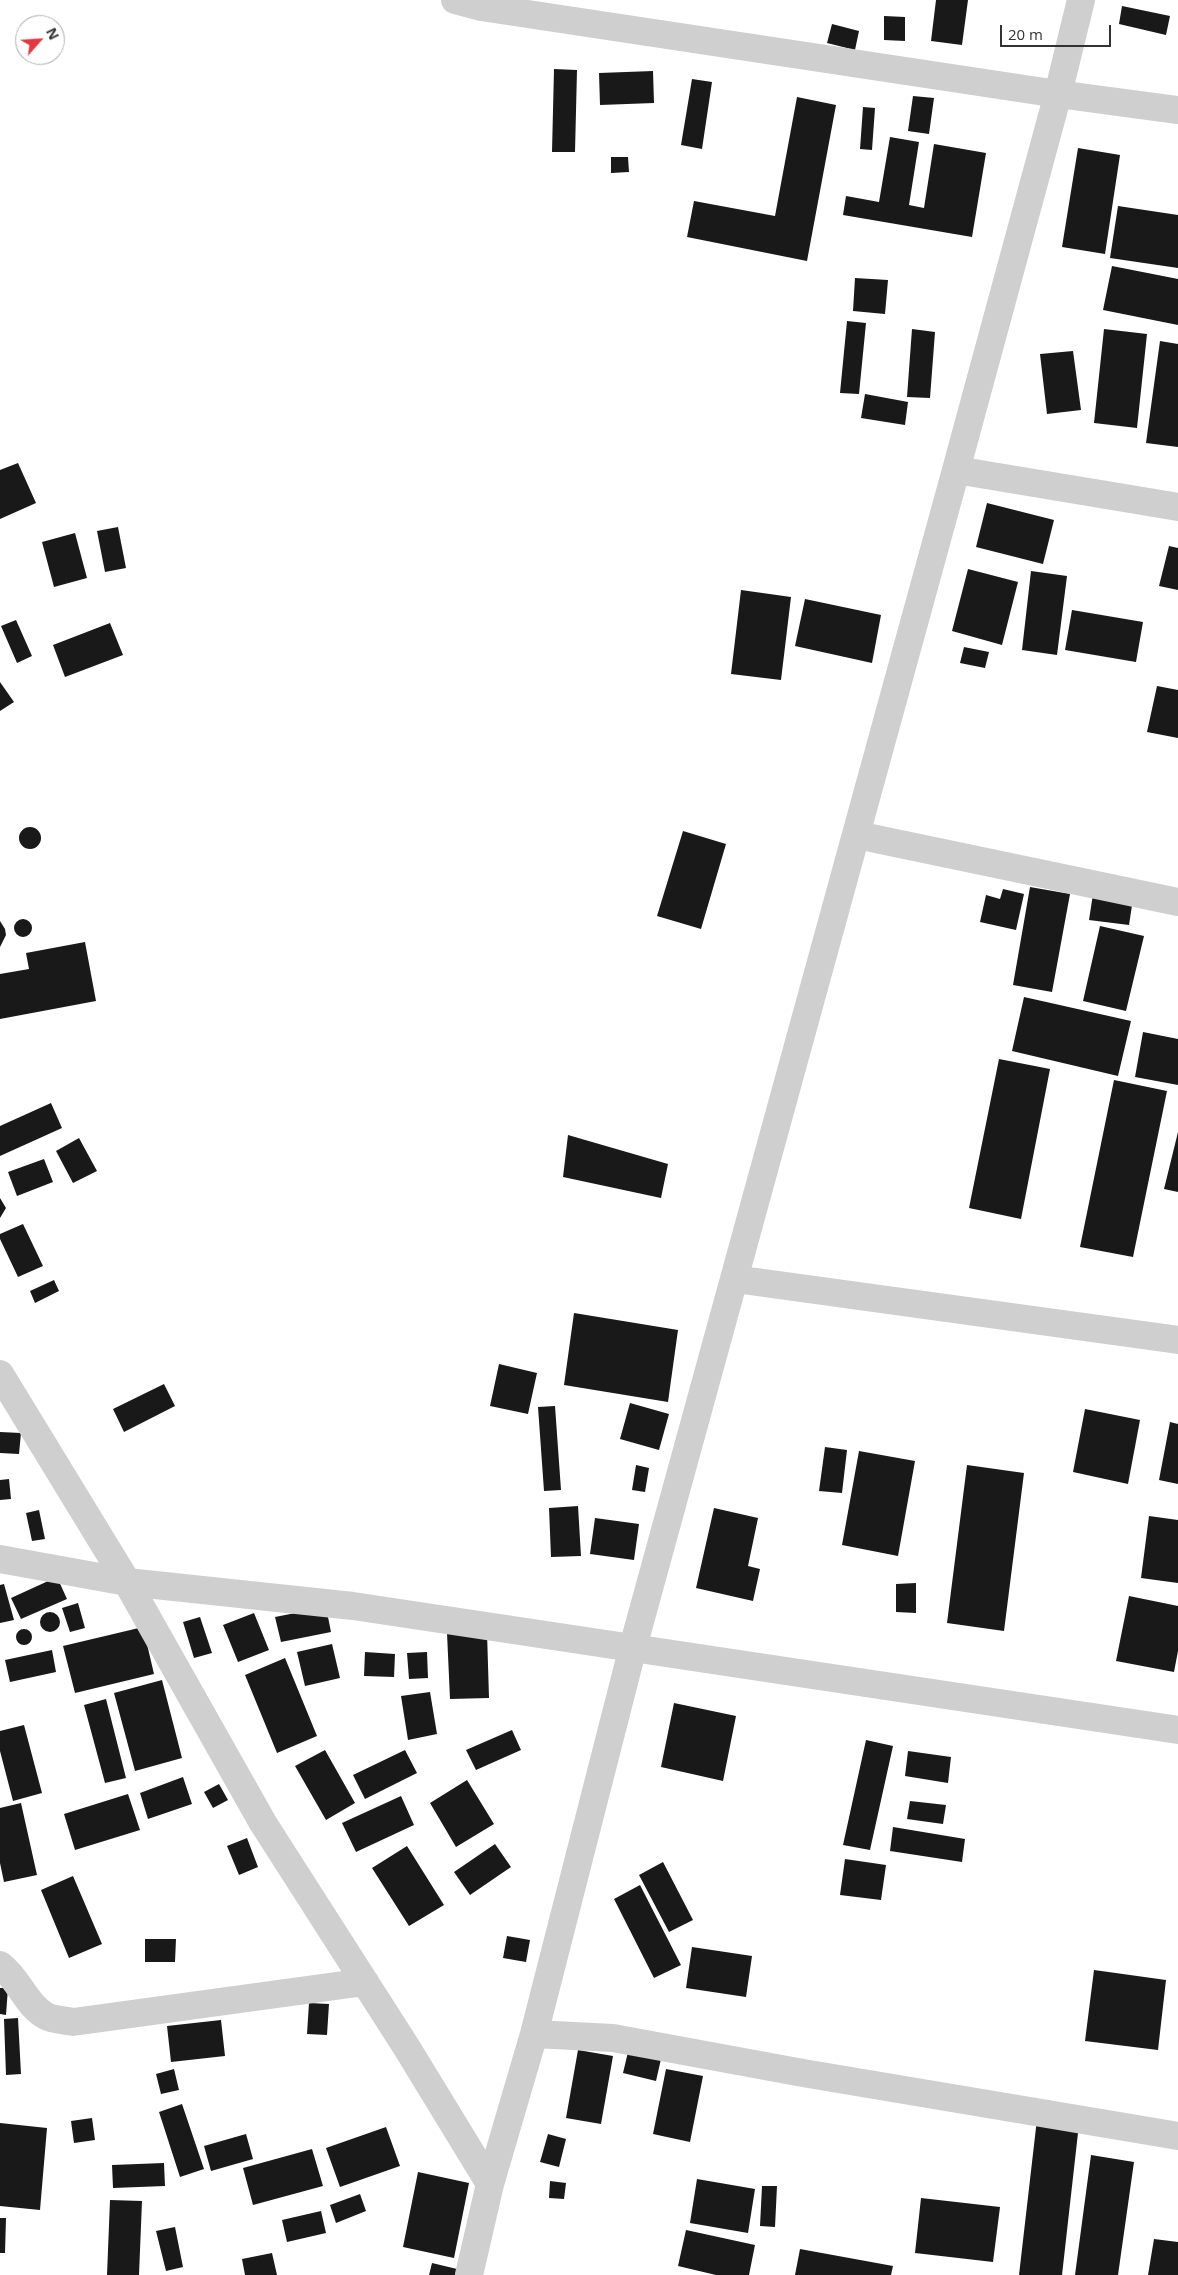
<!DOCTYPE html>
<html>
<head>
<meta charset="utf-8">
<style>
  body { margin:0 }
  #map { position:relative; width:1178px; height:2275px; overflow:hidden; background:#fff; font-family:"Open Sans",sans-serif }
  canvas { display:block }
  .north { position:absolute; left:15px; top:15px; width:50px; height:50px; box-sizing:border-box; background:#fff; border:1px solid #adadad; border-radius:50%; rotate:64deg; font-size:14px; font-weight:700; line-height:20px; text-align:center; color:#323232 }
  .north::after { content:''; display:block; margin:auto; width:18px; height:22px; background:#e9353e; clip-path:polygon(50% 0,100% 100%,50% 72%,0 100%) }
  .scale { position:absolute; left:1000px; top:25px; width:111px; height:22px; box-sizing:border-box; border:2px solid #323232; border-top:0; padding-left:6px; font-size:15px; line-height:18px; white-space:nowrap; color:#323232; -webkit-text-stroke:4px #fff; paint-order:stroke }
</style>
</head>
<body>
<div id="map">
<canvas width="1178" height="2275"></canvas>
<div class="north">N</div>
<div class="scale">20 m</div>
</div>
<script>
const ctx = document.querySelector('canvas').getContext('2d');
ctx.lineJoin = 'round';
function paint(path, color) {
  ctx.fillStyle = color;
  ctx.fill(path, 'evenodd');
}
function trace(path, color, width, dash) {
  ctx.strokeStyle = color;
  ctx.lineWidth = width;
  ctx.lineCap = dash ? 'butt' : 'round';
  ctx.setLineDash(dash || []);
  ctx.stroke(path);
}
paint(new Path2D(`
  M936,0H968L962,45L931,41Z
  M1122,6L1170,16L1166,35L1119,24Z
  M884,16L905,17V41L884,40Z
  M832,24L859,31L855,50L827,43Z
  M554,69L577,70L575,152H552Z
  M653,71L654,103L600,105L599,73Z
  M692,79L712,82L702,149L681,145Z
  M913,96L934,98L929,134L908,131Z
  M797,97L836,105L807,261L687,237L694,201L775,216Z
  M863,107L875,108L872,150L860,149Z
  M890,137L919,142L909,205L924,208L934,144L986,153L972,237L843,215L846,196L879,202Z
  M1078,148L1120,155L1105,254L1062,247Z
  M611,157H628L629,172L611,173Z
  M1118,206L1178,215V268L1110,258Z
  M1112,266L1178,279V325L1103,310Z
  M855,278L888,280L885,314L853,311Z
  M847,321L866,323L859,394L840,393Z
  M912,329L935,332L930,398L907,397Z
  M1104,329L1147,334L1137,428L1094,423Z
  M1160,341L1178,344V447L1146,443Z
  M1073,351L1081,410L1047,414L1040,354Z
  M865,394L908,402L905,425L861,418Z
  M18,463L36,503L0,519V470Z
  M987,503L1054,520L1043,564L976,547Z
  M118,527L126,568L105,572L97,531Z
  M75,533L87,578L54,587L42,542Z
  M1169,546L1178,548V590L1159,586Z
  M968,569L1018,582L1002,645L952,631Z
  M1031,571L1067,576L1057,655L1022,650Z
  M741,590L791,597L781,680L731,674Z
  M805,599L881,615L872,663L795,646Z
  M1072,610L1143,622L1136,662L1065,650Z
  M16,620L32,656L17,663L1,626Z
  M110,623L123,655L65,677L53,645Z
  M964,647L989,652L985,668L960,663Z
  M0,682L14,702L0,711Z
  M1157,686L1178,690V738L1147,732Z
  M19 838a11 11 0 1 1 22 0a11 11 0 1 1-22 0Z
  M683,831L726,844L701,929L657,916Z
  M1030,887L1070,894L1052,992L1013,985Z
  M1003,889L1024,894L1016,930L980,922L986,895L1000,899Z
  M1093,894L1133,899L1129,925L1089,920Z
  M14 928a9 9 0 1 1 18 0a9 9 0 1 1-18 0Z
  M0,921L5,929L6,935L0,947Z
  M1100,926L1144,936L1126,1011L1083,1001Z
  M85,942L96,1001L0,1019V974L29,969L26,953Z
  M1024,997L1131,1021L1118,1076L1012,1051Z
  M1143,1032L1178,1039V1085L1135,1077Z
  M999,1059L1050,1069L1021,1219L969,1208Z
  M1114,1080L1167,1091L1133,1257L1080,1247Z
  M51,1103L62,1128L0,1156V1126Z
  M1178,1132V1192L1164,1189Z
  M568,1135L668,1164L661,1198L563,1177Z
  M79,1138L97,1171L73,1183L56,1151Z
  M44,1159L53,1182L17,1196L8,1172Z
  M0,1198L6,1208L0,1218Z
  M23,1224L43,1266L18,1277L0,1239V1234Z
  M54,1280L59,1291L35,1303L30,1291Z
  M574,1313L678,1330L668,1402L564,1385Z
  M499,1364L537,1373L528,1414L490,1406Z
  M164,1384L175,1406L124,1432L113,1409Z
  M630,1403L669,1414L659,1450L620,1439Z
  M555,1406L561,1490L544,1491L538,1407Z
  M1085,1409L1140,1420L1128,1484L1073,1472Z
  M1170,1422L1178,1424V1484L1159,1480Z
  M0,1432L21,1433L19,1454L0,1453Z
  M825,1447L847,1450L842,1493L819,1491Z
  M859,1451L915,1461L898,1556L842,1545Z
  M636,1465L649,1468L645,1492L632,1490Z
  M967,1465L1024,1473L1004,1631L947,1623Z
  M9,1479L11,1499L0,1500V1480Z
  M578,1506L581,1556L551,1557L549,1508Z
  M714,1508L758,1518L748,1566L760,1569L753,1601L696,1588Z
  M39,1510L45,1539L32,1541L26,1513Z
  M1149,1516L1178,1520V1583L1141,1578Z
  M595,1518L639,1524L634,1560L590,1554Z
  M57,1577L67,1599L21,1619L11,1598Z
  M916,1583V1613L896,1612V1584Z
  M4,1584L14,1620L0,1623V1585Z
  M1129,1596L1178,1606V1651L1174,1672L1116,1661Z
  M78,1603L85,1628L70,1632L62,1608Z
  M326,1607L331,1632L281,1642L275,1617Z
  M40 1622a10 10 0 1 1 20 0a10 10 0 1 1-20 0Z
  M254,1613L269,1650L238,1662L223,1625Z
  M200,1617L212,1653L194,1658L183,1622Z
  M143,1627L154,1674L75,1693L63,1646Z
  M16 1637a8 8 0 1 1 16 0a8 8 0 1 1-16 0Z
  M487,1632L489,1698L450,1699L447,1633Z
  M332,1644L340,1678L305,1686L297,1652Z
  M52,1650L56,1672L10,1682L5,1660Z
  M365,1652L395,1654L394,1677L364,1676Z
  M427,1652L428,1678L409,1679L407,1653Z
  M285,1658L317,1736L277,1753L245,1675Z
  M162,1680L182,1758L135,1771L114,1693Z
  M430,1692L437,1734L408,1740L401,1696Z
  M106,1699L126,1778L105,1783L84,1705Z
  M674,1703L736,1716L723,1781L661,1767Z
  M24,1725L42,1793L13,1801L0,1751V1731Z
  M512,1730L521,1750L476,1770L466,1750Z
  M866,1740L893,1746L870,1850L843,1845Z
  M325,1750L355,1803L326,1820L295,1766Z
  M405,1750L417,1773L365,1799L353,1775Z
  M908,1751L951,1757L948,1783L905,1776Z
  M183,1777L192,1804L148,1819L140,1793Z
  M467,1780L494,1824L456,1847L430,1803Z
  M219,1784L228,1800L213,1808L204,1792Z
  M128,1794L140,1830L75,1850L64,1814Z
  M401,1796L414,1825L356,1852L342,1823Z
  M910,1801L946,1805L943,1824L907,1819Z
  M21,1803L37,1875L4,1882L0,1863V1808Z
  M893,1827L965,1839L962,1862L890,1851Z
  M247,1838L258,1867L239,1875L227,1846Z
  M495,1844L511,1867L470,1895L454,1872Z
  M407,1846L444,1905L409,1926L372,1868Z
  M845,1859L886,1865L881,1900L840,1895Z
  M663,1862L693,1920L669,1932L639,1875Z
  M73,1876L102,1944L69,1958L41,1890Z
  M640,1885L681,1965L654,1978L614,1899Z
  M507,1936L530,1940L526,1962L503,1958Z
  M145,1939H176L175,1962H145Z
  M692,1947L752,1956L746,1997L686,1988Z
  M1094,1970L1166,1980L1158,2050L1085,2041Z
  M0,1988H8L6,2015L0,2014Z
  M309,2003L329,2004L327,2035L307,2034Z
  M18,2018L21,2074L6,2075L4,2019Z
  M221,2020L225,2056L171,2062L167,2026Z
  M578,2050L613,2056L601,2124L566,2118Z
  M628,2052L661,2059L656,2081L623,2073Z
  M174,2069L179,2090L161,2094L156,2074Z
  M666,2069L703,2076L690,2142L653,2134Z
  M182,2104L204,2169L180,2177L159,2112Z
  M92,2118L95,2140L74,2143L71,2121Z
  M1037,2119L1079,2124L1062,2275H1019Z
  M0,2123L47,2128L40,2210L0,2206Z
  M386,2127L400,2166L340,2187L326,2148Z
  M246,2134L253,2159L211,2171L204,2146Z
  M548,2134L566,2139L559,2167L540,2162Z
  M312,2149L323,2186L253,2205L243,2168Z
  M1091,2155L1134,2162L1118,2275H1075Z
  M164,2163L165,2186L113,2188L112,2165Z
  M418,2172L469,2183L454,2258L403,2247Z
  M697,2179L755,2189L748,2233L690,2223Z
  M550,2181L566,2183L564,2199L549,2198Z
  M762,2186H777L775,2227L760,2226Z
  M360,2194L366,2211L336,2223L330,2205Z
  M921,2198L1000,2207L993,2262L915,2253Z
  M110,2200L142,2201L139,2275H107Z
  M321,2211L326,2233L287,2242L282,2220Z
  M0,2218H6L5,2253H0Z
  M175,2227L183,2267L166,2271L156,2231Z
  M686,2230L755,2245L749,2275H716L678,2266Z
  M1154,2239L1178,2242V2275H1148Z
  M800,2249L893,2266L891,2275H795Z
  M272,2253L277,2275H245L242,2259Z
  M432,2263L457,2269L455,2275H429Z`), '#191919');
trace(new Path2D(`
  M455,0L481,7L1058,94L1178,110
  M956,470L1178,507
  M857,835L1178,902
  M735,1279L1178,1340
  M0,1374L127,1582L263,1823L407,2048L490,2184
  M0,1559L127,1582L353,1606L1178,1730
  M0,1965C19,1979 26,2005 46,2016C53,2020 65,2020 73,2022L365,1982
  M534,2034L613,2038L803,2073L1178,2136
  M469,2275L490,2184L534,2034L633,1647L956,470L1058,94L1081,0`), '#cfcfcf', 28);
</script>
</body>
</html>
